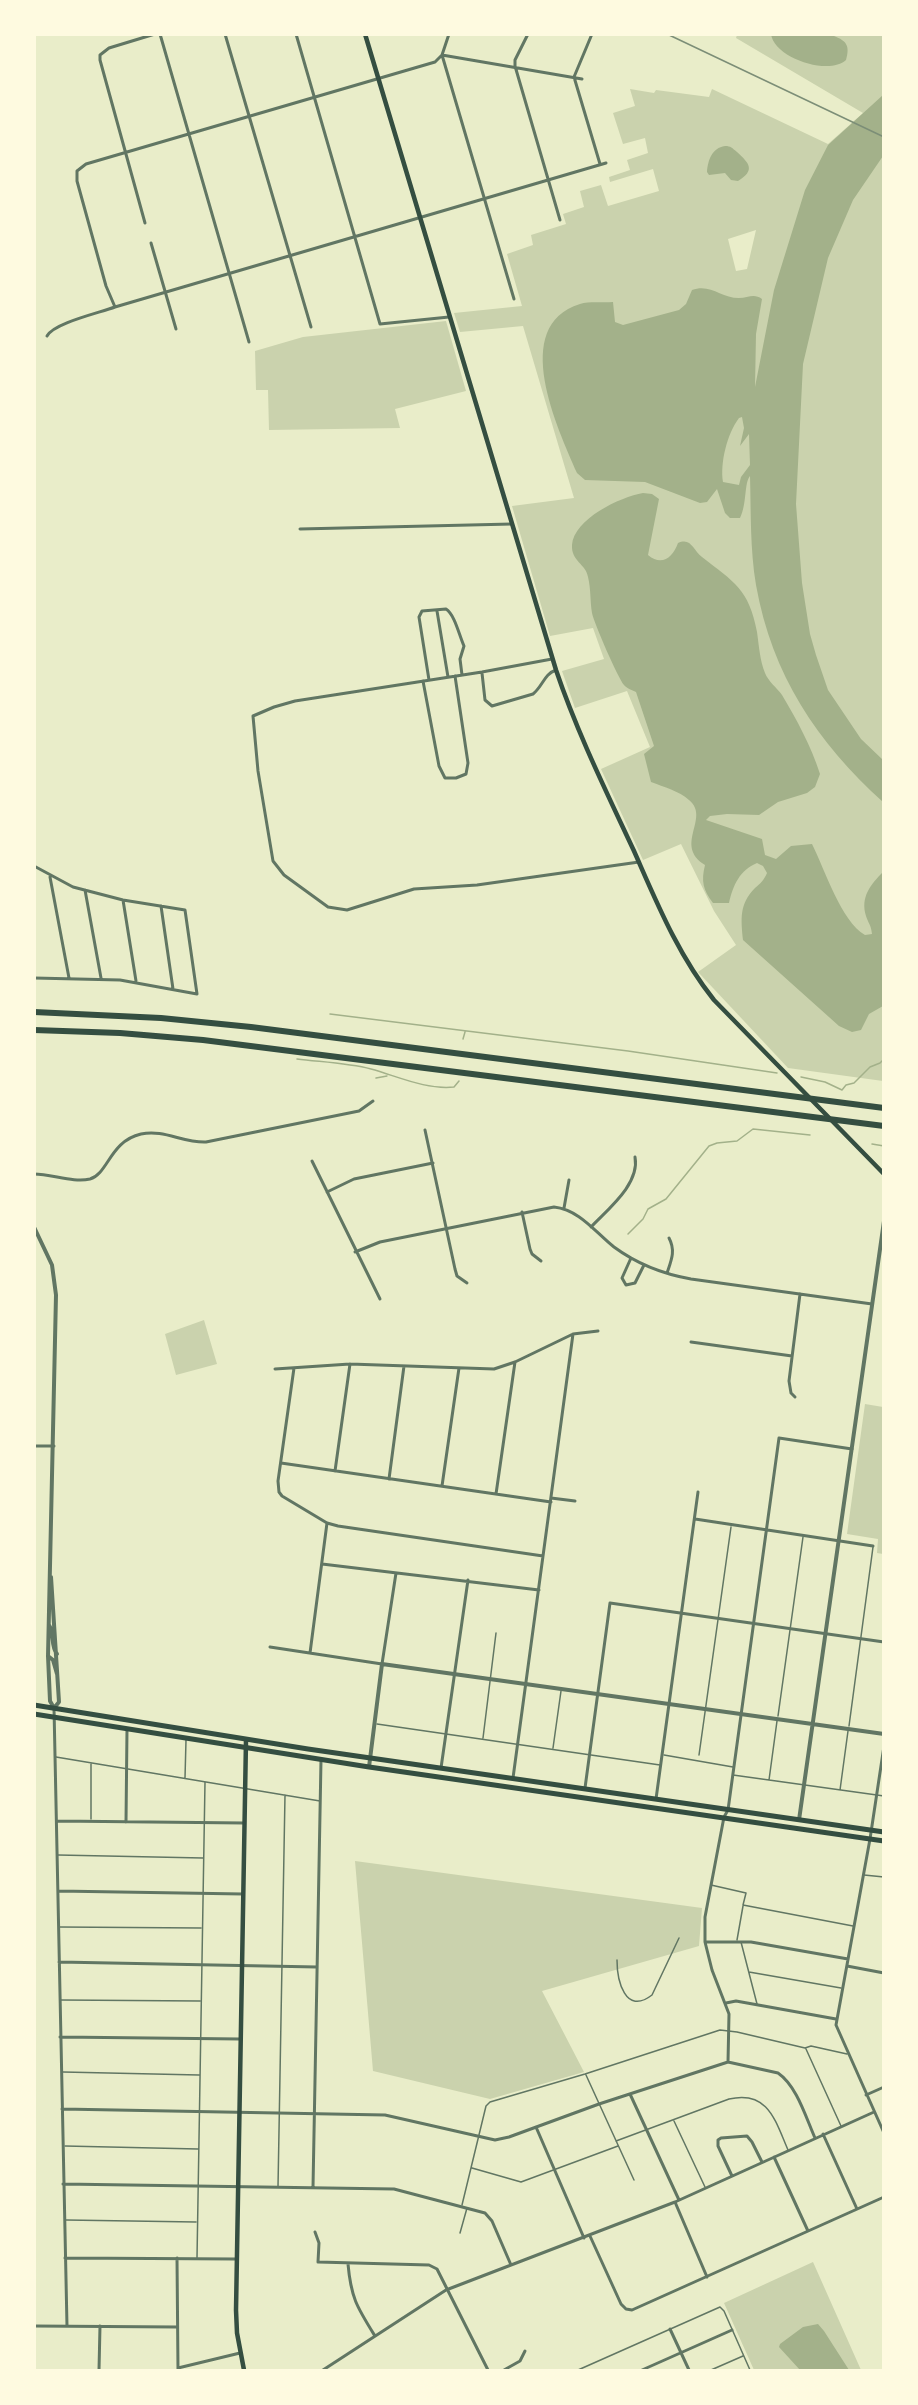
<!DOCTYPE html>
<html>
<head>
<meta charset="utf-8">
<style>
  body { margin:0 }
  #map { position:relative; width:918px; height:2405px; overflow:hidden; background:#e9edc9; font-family:"Fira Sans Condensed",sans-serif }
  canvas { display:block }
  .frame { position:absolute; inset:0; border:36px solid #fefae0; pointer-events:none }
</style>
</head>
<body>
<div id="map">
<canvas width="918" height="2405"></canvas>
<div class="frame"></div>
</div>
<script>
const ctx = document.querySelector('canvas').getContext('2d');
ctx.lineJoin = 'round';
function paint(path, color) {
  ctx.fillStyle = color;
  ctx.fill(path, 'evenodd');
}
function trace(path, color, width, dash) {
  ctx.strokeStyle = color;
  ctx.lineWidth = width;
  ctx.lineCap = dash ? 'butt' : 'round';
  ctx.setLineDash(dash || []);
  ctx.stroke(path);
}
paint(new Path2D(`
  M737,35H883V1081L788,1068L698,972L736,945L714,911L681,844L643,860L601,769L650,747L627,691L575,708L562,671L604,659L593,628L550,636L512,506L574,498L523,326L460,332L454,313L522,306L507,254L533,245L531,235L566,224L563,214L584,207L580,191L601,185L608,206L659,191L653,169L610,182L609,177L630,170L627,160L648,153L645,138L623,144L613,113L635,106L630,89L654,93L656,90L709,97L712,89L828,144L863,113L736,38ZM756,230L747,269L736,271L728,239Z
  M446,321L466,391L395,409L400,428L269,430L268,390H256L255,351L303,337Z
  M204,1320L217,1364L176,1375L165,1334Z
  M865,1404L883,1407V1554L877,1553L878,1539L847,1534Z
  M355,1861L702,1908L699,1946L542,1991L584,2072L490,2099L373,2071Z
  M813,2262L861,2370H754L724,2303Z`), '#cad2ad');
paint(new Path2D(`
  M771,34L834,36C847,41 850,46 846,60C829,76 774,58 771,34Z
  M883,95V156L853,200L828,258L803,364L796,504L802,583L810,634L816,655L828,690L861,739L883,760V802C817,742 772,675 756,585C750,549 751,512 750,476C744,483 747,504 740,518H730L725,513L717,489L707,502L700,503L645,482L585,480L577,473C558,429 509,326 580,304C589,301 603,303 613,302L615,322L623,325L679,310L686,304L692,290C710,283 721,298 739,298C748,298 754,293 762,299L756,334L755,387L774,290L805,190L828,145ZM742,417L744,428L740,446L749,434L750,465L741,477L739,485L723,482C720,463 727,434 739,418Z
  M725,146C731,146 732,148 737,152C749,163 756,170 738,181L731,180L725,173L709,175L707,172C708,160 712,148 725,146Z
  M643,493L652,494L659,499L648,555C662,567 673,557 678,543C691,537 693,550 702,557C734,582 749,589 757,632C759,646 760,661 765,673C768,681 777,688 782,695C797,720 811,746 820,774L815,787L807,793L778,802L759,815L727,814L710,816L706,820L762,839L765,855L776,859L791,846L812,844C825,870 841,921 865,935L872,934C871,924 868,923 866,916C860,897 871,884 883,872V1006L869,1014L861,1030L852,1032L839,1026L743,940C741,919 739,904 755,888C761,883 764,880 767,873L763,866L757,863C740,870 733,885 729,903H713C703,890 701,881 705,865C673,845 711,818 689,800C679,791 664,787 651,782L644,754L654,746L636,692C632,690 626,688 624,685C618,678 594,623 592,613C590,601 591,589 588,577C586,564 571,561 572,545C574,519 620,497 643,493Z
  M818,2324L824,2331L849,2370H800L779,2347L780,2344L803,2327Z`), '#a3b18a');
trace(new Path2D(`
  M330,1014L628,1051L777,1073
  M463,1039L465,1032
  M297,1059C321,1062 348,1063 371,1069C397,1076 426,1090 454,1087L459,1081
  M801,1077L825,1082L842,1090L846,1085L854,1083L870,1067L880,1063L884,1059
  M376,1078L387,1076
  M872,1144L884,1146
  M628,1234L643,1219L648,1209L666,1199L709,1146L717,1143L737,1141L753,1129L810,1135`), '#a3b18a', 1.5);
trace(new Path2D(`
  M778,1716L803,1537
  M377,1724L660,1765
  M849,1726L873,1547
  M483,1738L496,1633
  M553,1748L561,1691
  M664,1755L733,1767
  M699,1755L731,1527
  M56,1757L320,1801
  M733,1775L884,1796
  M185,1778L186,1740
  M769,1780L777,1721
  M840,1790L848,1731
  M91,1819V1764
  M58,1855L203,1858
  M864,1875L884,1877
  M711,1885L746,1893L743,1905L853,1926
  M59,1927L201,1928
  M737,1940L743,1906
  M741,1942L757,2004
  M617,1960C617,1980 625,2016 652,1995L679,1938
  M749,1972L841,1988
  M61,2000L200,2001
  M806,2049L841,2126
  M63,2072L199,2075
  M586,2075L634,2180
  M674,2121L705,2187
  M616,2141L729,2099C768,2090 775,2120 788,2150
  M65,2146L198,2149
  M472,2168L521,2182L618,2146
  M278,2187L285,1795
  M462,2205L486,2106L490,2102L585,2074L720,2030L737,2032L805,2048L811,2046L847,2054
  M66,2220L196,2222
  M460,2233L467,2208
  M197,2258L205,1782
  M578,2370L720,2307L724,2311L750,2370
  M711,2370L743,2356`), '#617663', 1.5);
trace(new Path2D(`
  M160,34L249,342
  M225,34L311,327
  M296,34L380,324L449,317
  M449,34L442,55L514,299
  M528,34L515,60V66L560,220
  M592,34L574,77L600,164
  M145,223L100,60V55L109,48L155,34
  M151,243L176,329
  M115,307L106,286L77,181V171L86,164L435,62L442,55L582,79
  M47,336C54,323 99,313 115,307L606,163
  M300,529L512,524
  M437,611L448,677
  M552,659L482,672L295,701L274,707L253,716L258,771L273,861L284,875L328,907L347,910L414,889L477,885L639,862
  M482,673L485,700L492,706L533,694C543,686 544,674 556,670
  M429,680L419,617L422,611L446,609C455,615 459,635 464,646L460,659L462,675
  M423,681L439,766L445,778H456L466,774L468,763L455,676
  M34,866L73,887L123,900L185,910L197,994L120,980L34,978
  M50,877L69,978
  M85,890L101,978
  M123,900L136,981
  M161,906L173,989
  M425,1130L455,1269L457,1276L467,1283
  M312,1161L380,1299
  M34,1174C52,1174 73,1183 90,1179C108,1174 110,1141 141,1134C164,1129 183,1143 206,1142L359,1111L373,1101
  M327,1192L354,1179L433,1163
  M564,1208L569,1180
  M522,1212L530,1249L532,1254L541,1261
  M591,1227C608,1209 640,1184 635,1157
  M355,1252L380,1242L554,1207C580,1210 595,1232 614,1247C637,1264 663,1274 691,1279L872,1304
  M631,1258L622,1278L626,1285L635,1283L644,1265
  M667,1273C671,1261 676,1251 669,1238
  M691,1342L792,1356
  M294,1368L278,1481L279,1492L282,1496L327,1523L338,1526L543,1556
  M275,1369L350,1364L494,1369L515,1362L573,1334L598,1331
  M795,1397L791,1393L789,1381L800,1294
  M34,1446H54
  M281,1463L551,1502
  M335,1471L350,1364
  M389,1479L404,1366
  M442,1486L459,1368
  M496,1494L515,1362
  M551,1498L575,1501
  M695,1519L873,1546
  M322,1564L539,1590
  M270,1647L382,1664L396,1573
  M310,1653L327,1523
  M54,1708L67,2326
  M884,1746L870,1839L836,2025L884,2133
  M441,1768L468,1580
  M513,1778L573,1334
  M585,1788L610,1603L884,1642
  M656,1799L698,1492
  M57,1821L244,1823
  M126,1822L127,1729
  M58,1891L243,1894
  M705,1942H751L848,1959
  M59,1962L317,1967
  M847,1966L884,1973
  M726,2003L736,2001L836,2019
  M60,2037L240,2039
  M728,2062L729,2014L712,1970L705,1942V1917L724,1817L728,1810L779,1438L852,1449
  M630,2094L679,2200
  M866,2095L884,2087
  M62,2109L385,2115L495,2140L509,2137L599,2104L728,2062L778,2073C797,2086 806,2118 815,2138
  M536,2127L584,2238
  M823,2134L857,2209
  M774,2157L808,2231
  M732,2176L718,2146V2140L721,2138L747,2136L752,2142L762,2162
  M63,2184L394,2189L485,2213L492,2221L511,2265
  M313,2187L321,1760
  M675,2202L707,2277
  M315,2232L319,2243L318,2262L429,2265L437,2269L488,2370
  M590,2236L621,2304L626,2309L632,2310L884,2197
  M65,2258L236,2259
  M177,2258L178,2370
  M348,2264C351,2298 357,2307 375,2336
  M34,2326L177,2327
  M670,2329L689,2370
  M178,2368L240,2353
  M99,2370L100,2326
  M323,2370L446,2290L675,2202L874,2112
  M504,2370L520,2361L525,2351
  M642,2370L732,2330`), '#617663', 3);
trace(new Path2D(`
  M34,1227L52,1265L56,1295L48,1656L50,1701L54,1708L59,1702L51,1577
  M49,1625C55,1634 50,1645 57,1654
  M48,1656L53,1660L57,1674
  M369,1767L382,1664L884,1734
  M799,1820L884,1221`), '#617663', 4);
trace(new Path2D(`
  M365,34L556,670C577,732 606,791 634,851C657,903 678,955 714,1000L884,1174
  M244,2370L237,2333L236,2310L246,1740`), '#344e41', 4.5);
trace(new Path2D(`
  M34,1705L308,1749L884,1832
  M34,1714L369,1767L884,1841`), '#344e41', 5);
trace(new Path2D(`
  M34,1012L161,1018L251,1027L884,1108
  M34,1030L120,1033L203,1040L884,1126`), '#344e41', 6);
trace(new Path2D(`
  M667,34L884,137`), '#7c8e77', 1.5);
</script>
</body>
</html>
